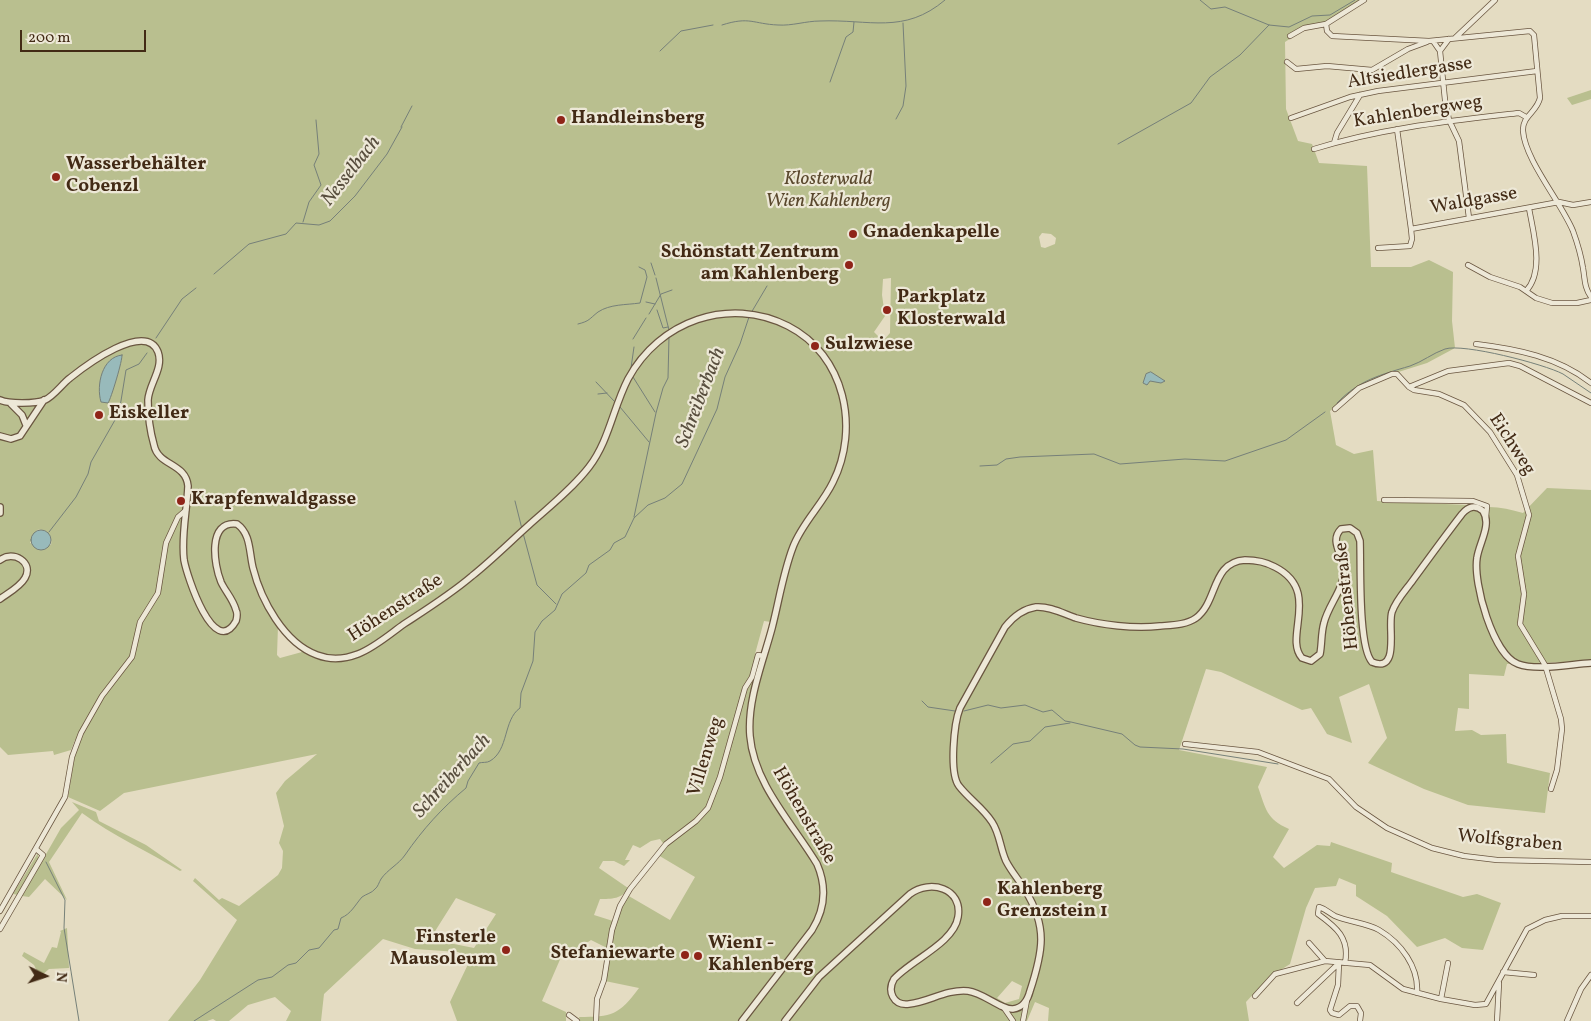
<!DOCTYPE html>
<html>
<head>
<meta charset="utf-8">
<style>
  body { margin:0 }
  #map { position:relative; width:1591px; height:1021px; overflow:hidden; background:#e4dcc2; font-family:Vollkorn,serif }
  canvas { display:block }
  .north { position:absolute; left:20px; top:951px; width:50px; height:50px; -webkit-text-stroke:4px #ede8d7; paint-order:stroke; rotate:94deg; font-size:14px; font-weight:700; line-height:20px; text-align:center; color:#422a15 }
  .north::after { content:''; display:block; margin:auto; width:18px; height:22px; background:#422a15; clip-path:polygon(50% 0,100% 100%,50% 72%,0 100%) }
  .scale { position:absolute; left:20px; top:30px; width:126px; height:22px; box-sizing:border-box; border:2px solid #422a15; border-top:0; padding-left:6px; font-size:15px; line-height:18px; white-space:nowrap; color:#422a15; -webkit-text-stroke:4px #ede8d7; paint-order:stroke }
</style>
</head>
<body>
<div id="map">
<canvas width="1591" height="1021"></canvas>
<div class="north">N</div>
<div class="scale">200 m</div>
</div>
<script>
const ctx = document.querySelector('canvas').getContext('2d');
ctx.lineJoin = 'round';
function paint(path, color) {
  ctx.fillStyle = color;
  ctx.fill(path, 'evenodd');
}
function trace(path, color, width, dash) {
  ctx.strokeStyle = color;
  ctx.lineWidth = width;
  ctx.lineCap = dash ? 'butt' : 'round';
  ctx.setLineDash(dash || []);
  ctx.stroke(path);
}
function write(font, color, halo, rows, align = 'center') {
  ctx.font = font + ' Vollkorn,serif';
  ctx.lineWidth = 4.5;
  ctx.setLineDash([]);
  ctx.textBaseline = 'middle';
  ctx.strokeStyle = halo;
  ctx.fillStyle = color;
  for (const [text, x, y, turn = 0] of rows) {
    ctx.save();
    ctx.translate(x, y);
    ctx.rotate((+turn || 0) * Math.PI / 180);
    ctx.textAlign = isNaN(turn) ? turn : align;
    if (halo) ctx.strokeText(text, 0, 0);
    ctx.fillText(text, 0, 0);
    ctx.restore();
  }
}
paint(new Path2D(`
  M0,0H1363L1326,22L1305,29L1285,42L1286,109L1298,141L1312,144L1319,163L1367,166L1371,267H1411L1429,260L1453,272L1452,321L1455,348L1427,363L1373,380L1350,395L1330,411L1336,445L1354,454L1373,450L1377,501L1468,505L1453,523L1408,591L1467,512C1485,503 1504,508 1523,513L1547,488L1591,490V661L1507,664L1504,676L1469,674V709L1458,708L1455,731L1472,730L1481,735L1506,734L1507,763L1550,773L1545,813L1468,805L1424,789L1368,763L1387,738L1369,684L1339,697L1352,743L1327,734L1311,708L1302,710L1221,672L1206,669L1179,750L1267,767L1258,787C1266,809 1266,819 1289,829L1273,857L1284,868L1317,845L1330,846L1331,842L1392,863L1391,872L1463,897L1477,894L1501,903L1483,950L1462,948L1445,938L1417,947L1387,916L1356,896V885L1339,878L1336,886L1315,888L1306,908L1290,964L1268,978L1246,1002L1249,1021H1048L1049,1008L1035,1002L1027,1021H580L579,1017C612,1017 619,1015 639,988L605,981L615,925L627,895L670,920L695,877L658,855L665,846L660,839L651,841L640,848L633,845L625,860H630L624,866L614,861H603L599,868L628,888C623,899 611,899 600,899L594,915L613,921L609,949L591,940L576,950L565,948L542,1001L566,1012V1021H457L450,1002L471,958L458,952L415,949L383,939L324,994L321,1021H286L291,1011L275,997L248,1005L229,1021H216L213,1019L207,1021H168L200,980L237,920L193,881L195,878L219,900L222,898L239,906L278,875L282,868L283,851L279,843L284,826L276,793L285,781L317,754L124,793L100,811L68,797L74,760L79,741L75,740L71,750L54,755L53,751L8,755L0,747ZM1042,233L1051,234L1056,238L1055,244L1045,248L1041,247L1039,237ZM891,278L890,333L883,341L874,332L885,316L882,295L883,279ZM37,530C46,528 53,536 51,545L30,543ZM764,621L771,622L760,659L755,654ZM278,626L302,652L280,658L277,655ZM456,898L496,914L474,948L439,941L432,936ZM1012,981L1022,986L1019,999L1005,1003L997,998Z
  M1591,90V99L1572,105L1567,98Z
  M72,802L96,812L99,821L146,845L182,870L180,871C148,851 113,836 82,813L49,862L67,900L45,879L29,897L22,896L61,828L79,810Z
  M38,853V861L19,895L13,894Z
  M67,928L69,968L49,969L40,977L34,965L22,956L24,952L44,963L52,947L57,948L61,932L60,931Z`), '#b9bf8f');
const water = new Path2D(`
  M122,355C123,359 111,399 108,403L101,402C96,385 102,357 122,355Z
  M1151,372L1165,381L1161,383L1150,381L1147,385L1143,383L1146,374Z
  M31 540a10 10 0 1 1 20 0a10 10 0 1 1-20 0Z`);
paint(water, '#98babb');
trace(water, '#768079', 1);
trace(new Path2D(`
  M1200,0L1211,9L1225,7L1269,25L1289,27L1312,16L1330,15L1355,0
  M722,25C750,16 753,24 778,25C792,26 806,21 820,21C869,19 904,35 945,0
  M660,51L681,31L713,25
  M830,82L846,37L853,32L854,22
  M896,119L903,106L906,86L903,23
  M401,127L412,106
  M1118,144L1191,103L1210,77L1240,55L1269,25
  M303,222L309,202L321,185L314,165L319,154L316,120
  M651,263L655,275
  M214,274L249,244L286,234L296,223L319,225L330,221L355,196L387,154L402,127
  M656,278L669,330
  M646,302L655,304
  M657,310L663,328L668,327
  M751,313L767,286
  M649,314L661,294L672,290
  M578,324C590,321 589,319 598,312C610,304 626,305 640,303L647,277L645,270L639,267
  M156,338L182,299L196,288
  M633,339L646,318
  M631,368L634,347
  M633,377L655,412
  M596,382L615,402
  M598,394L607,393
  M1337,403C1359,380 1380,375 1410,366C1422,362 1433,353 1445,349C1463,343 1544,364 1563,374C1572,380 1582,387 1591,393
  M620,407L649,442
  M980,466L997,465L1006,459L1020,457L1094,454L1120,464L1185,459L1225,461L1286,440L1325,412
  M515,501L522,529
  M634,517L656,413L663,388L668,378L669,337
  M49,532L76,497L88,474L91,462L119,413L126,370L139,364L147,353
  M523,533L537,585L556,604
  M922,701L928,707L955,711
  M964,711L988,705L1001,708L1025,705L1043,712L1052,710L1065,721L1071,722L1122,734L1135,745L1140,747L1183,749L1278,764
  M991,763L1013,744L1030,741L1045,727L1070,723
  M46,862L65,900L64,928L79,1021
  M194,1021L258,980L272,977L288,965L296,963L309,950L319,948L334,930L338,929L341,918C351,914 355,905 362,897C366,894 372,893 375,889C378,887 379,882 381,879C387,870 399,864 405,855C423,829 442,808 466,788L468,781L479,763C482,762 487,763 490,761C509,750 503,720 520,708L521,693L533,661L535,632L542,621L555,610L562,594L586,573L589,565L610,550L614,543L625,537L634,518L648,505L665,498L682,484L717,409L725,377L740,344L749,317`), '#768079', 1);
const minor = new Path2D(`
  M1326,24L1327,31L1332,36L1429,41L1530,31L1534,35L1540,98C1537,112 1522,116 1523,131C1525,160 1561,202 1573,231C1577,242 1581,255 1583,268C1585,279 1584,287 1591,297
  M1290,36L1304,28L1326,24L1364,0
  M1455,38L1495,0
  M1433,41L1440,51L1445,100L1449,120L1459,141L1469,218
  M1440,51L1449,39
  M1287,62L1296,69L1327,66L1372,70L1408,49L1427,42
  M1291,118L1350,97L1378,91L1537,71
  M1397,129L1411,229
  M1334,143L1337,133L1360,95
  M1314,149C1381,128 1450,121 1519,113L1526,117
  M1378,248L1410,246L1412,239L1411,229L1559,202L1573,205L1591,202
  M1468,265L1490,277L1520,287L1536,298L1552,303H1577L1591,300
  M1526,291C1545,271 1533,232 1529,208
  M1476,344C1517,349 1558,357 1591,383
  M1409,387L1414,390L1439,394L1464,405L1490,432L1517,475L1529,515L1518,556L1524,594L1520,624L1545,665L1561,719L1562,729L1557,770L1551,789
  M1335,409L1359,388L1392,374H1397L1409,387L1448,371L1509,363L1520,366L1591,403
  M1384,500L1473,501L1487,506L1486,517
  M1185,744L1258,752L1329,779L1356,807L1387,828L1432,848L1464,856L1497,860L1591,862
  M0,911L65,797L72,757L81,733L102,696L132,657L140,622L158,593L166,543L178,517L186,510
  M0,929L43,855L36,849
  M1309,943L1325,961
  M1339,963L1338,985L1330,1010L1332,1013L1339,1015L1350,1006H1357L1361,1013L1360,1021
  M1345,963C1350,938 1336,927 1318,914L1319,907C1326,909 1329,913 1335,916C1349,922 1367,923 1379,930C1401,943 1419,967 1417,993
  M1503,972L1534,975
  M1255,996L1275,974L1325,961L1370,965L1403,989L1441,999L1475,1005L1486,1004L1527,929L1545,920L1562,916H1591
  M1441,999L1448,963
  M1297,1003L1339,963
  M1004,1008L1013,1021
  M569,1015L577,1021
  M596,1021L597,999L604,980L612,930L620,906L630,889L666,844L696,821L708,808L720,777L745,688L752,677L758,655L764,656
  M1023,1021L1027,1000
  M1497,1021L1499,983
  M1567,1021L1581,989L1591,975`);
const tertiary = new Path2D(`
  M0,400C9,404 35,404 45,400C54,396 62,384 70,378C85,366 146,320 158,352C164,368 149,384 148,400C148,414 150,431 154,445C158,466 186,463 188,486C187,511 181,536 184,560C187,576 214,660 236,621C237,617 238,614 236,610C233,599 225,591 221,582C214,565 207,520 237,524C251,534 249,552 253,568C261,600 284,643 317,655C330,660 345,659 358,654C374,648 390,634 404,624C427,609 451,594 472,576C492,560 510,542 529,525C549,507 572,489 589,467C609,441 613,408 628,379C659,321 729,296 788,326C845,355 860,428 833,482C822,505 802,523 793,547C783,573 779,601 772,628C763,662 747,700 750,736C754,784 793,824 817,864C827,887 825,909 812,930L742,1021
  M11,404L22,415L26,425
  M0,436L11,439L20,436L44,400
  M0,507V513
  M0,560C13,550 34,562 25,578C20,587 8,593 0,599
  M785,1021L819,977L910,894C930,879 963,888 958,917C954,943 911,960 894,979C887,991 893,1006 909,1004C929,1002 946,989 968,991C984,993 1001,1010 1013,1009C1023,1008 1028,999 1030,991C1043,951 1048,927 1025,890C1019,880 1011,871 1006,861C1000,848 1000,834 992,822C983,808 969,799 959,786C949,773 954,723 960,708L1005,627C1013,617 1023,609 1036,607C1050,606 1064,614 1076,618C1101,625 1134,629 1160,626C1172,625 1186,625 1196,618C1218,602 1211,562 1245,560C1256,560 1266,562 1275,567C1322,591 1283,637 1302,658L1311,661L1320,654C1322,644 1321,633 1324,623C1328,605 1345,588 1344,569C1343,555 1329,541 1341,529L1350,528L1357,533L1360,541C1361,564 1358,647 1372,662C1401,674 1387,625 1392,612C1396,600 1406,590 1413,580C1429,558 1445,536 1462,514C1468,507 1475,504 1483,511C1492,525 1479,543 1477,558C1473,583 1493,655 1518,664C1537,671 1571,664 1591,663`);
trace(minor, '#6a5640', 6);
trace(tertiary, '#6a5640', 8);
trace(minor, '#ede8d7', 4.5);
trace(tertiary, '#ede8d7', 5.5);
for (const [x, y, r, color] of [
  [561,120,5,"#8f2418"],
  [56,177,5,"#8f2418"],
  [853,234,5,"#8f2418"],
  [849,265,5,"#8f2418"],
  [887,310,5,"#8f2418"],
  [815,346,5,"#8f2418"],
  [99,415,5,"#8f2418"],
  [181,501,5,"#8f2418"],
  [987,902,5,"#8f2418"],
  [506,950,5,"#8f2418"],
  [685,955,5,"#8f2418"],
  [698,956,5,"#8f2418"]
]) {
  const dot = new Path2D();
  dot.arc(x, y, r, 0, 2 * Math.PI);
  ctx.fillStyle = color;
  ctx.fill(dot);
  trace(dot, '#ede8d7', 2);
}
write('19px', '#422a15', '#ede8d7', [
  ["Altsiedlergasse",1410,74,-9],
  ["Kahlenbergweg",1418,113,-9],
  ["Waldgasse",1474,202,-10],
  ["Eichweg",1511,445,57],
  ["Höhenstraße",1348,596,-96],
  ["Höhenstraße",396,609,-33],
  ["Villenweg",707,757,-73],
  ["Höhenstraße",803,816,60],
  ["Wolfsgraben",1510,842,5]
]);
write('bold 19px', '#422a15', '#ede8d7', [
  ["Handleinsberg",571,120],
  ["Wasserbehälter",66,166],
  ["Cobenzl",66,188],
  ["Gnadenkapelle",863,234],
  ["Schönstatt Zentrum",839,254,"right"],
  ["am Kahlenberg",839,276,"right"],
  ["Parkplatz",897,299],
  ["Klosterwald",897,321],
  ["Sulzwiese",825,346],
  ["Eiskeller",109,415],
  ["Krapfenwaldgasse",191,501],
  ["Kahlenberg",997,891],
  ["Grenzstein 1",997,913],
  ["Finsterle",496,939,"right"],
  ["Mausoleum",496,961,"right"],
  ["Wien1 -",708,945],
  ["Kahlenberg",708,967],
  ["Stefaniewarte",675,955,"right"]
], 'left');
write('italic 19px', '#5a482d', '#ede8d7', [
  ["Klosterwald",828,181],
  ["Wien Kahlenberg",828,203]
]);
write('italic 20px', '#584e3e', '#ede8d7', [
  ["Nesselbach",352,172,-52],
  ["Schreiberbach",702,398,-69],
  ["Schreiberbach",453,777,-48]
]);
</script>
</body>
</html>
